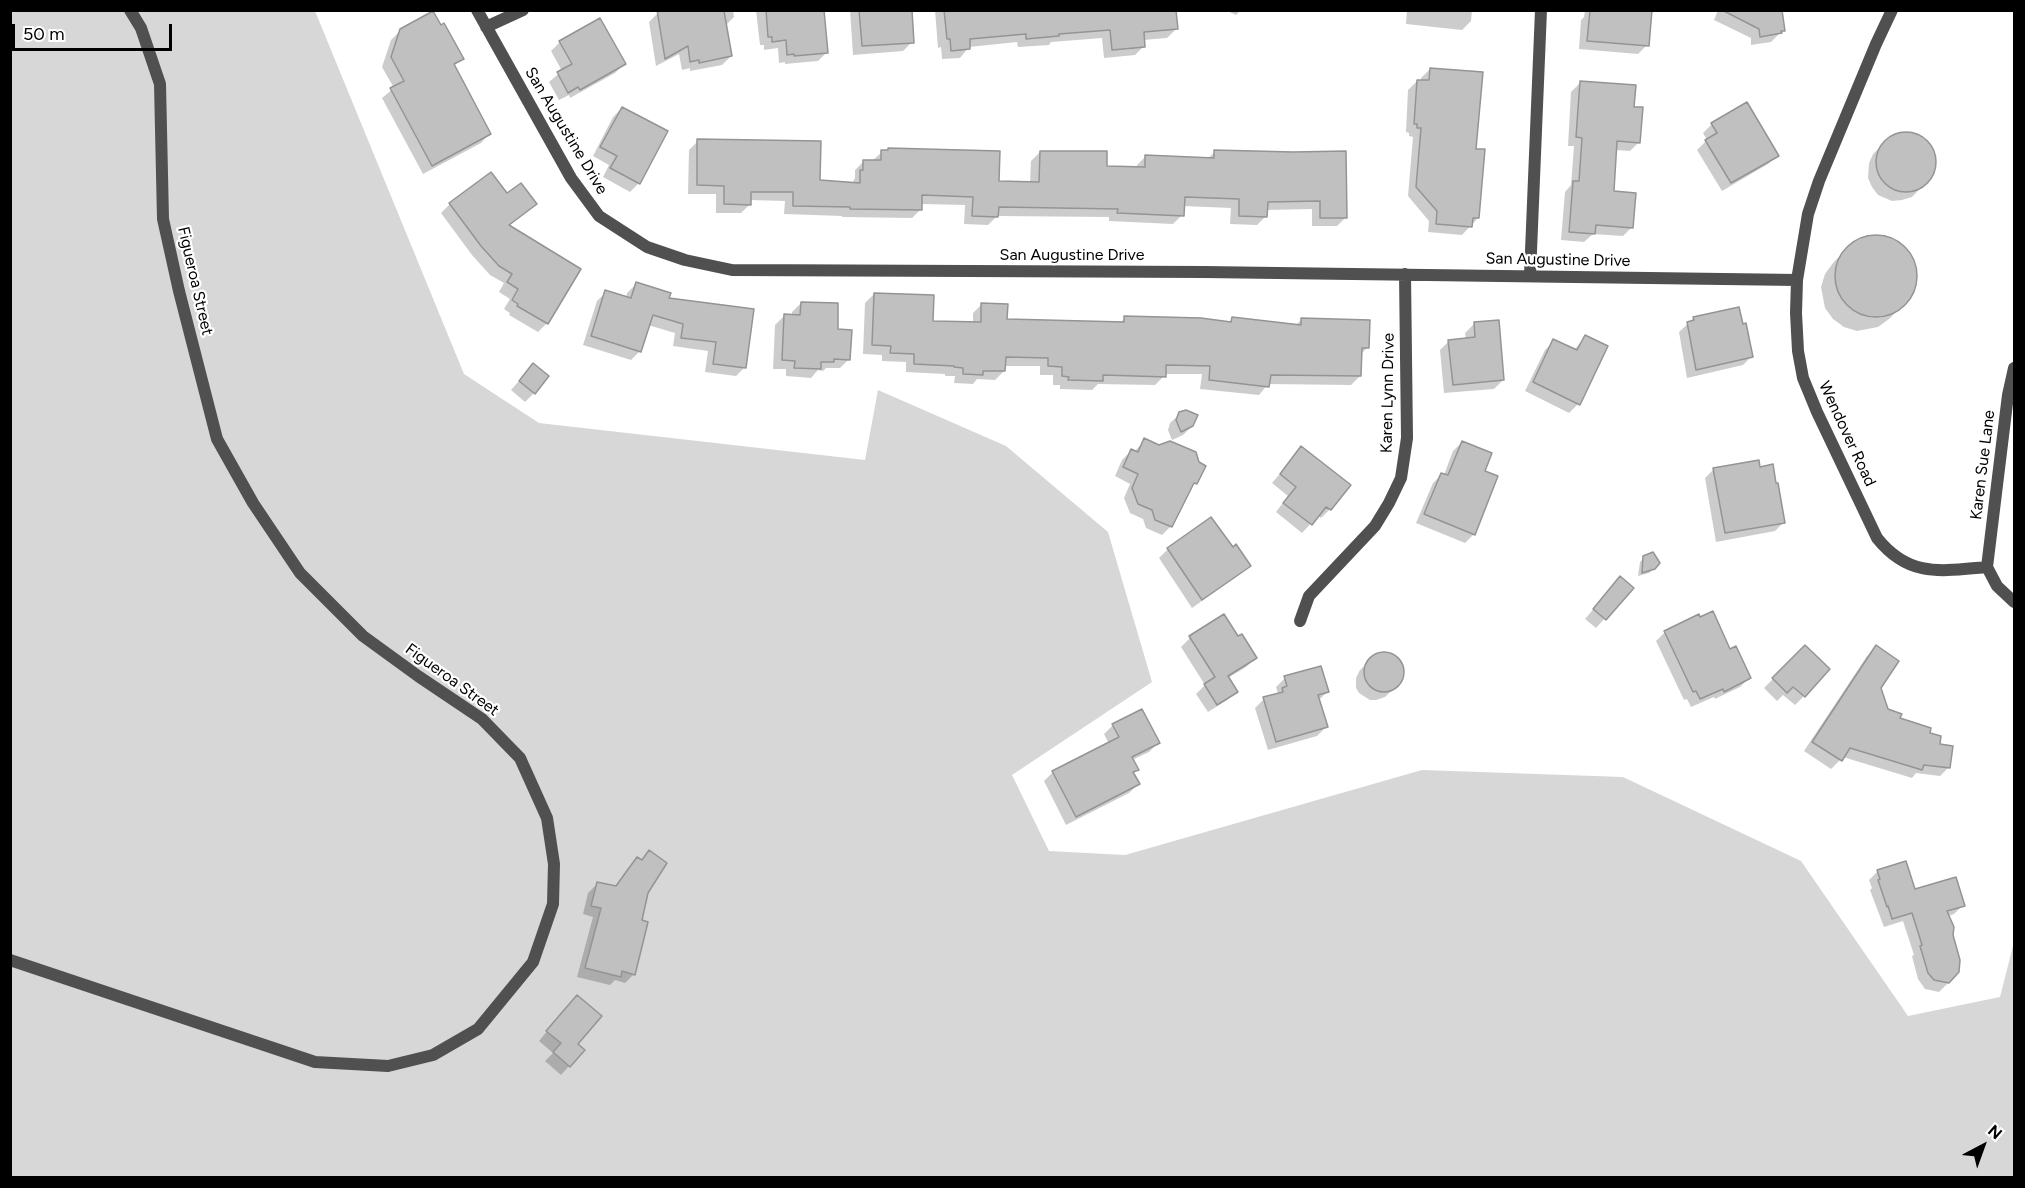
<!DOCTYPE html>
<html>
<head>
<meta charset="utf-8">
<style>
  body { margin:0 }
  #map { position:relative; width:2025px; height:1188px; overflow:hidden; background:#fff; font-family:Figtree,sans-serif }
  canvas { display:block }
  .frame { position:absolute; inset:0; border:12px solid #000; pointer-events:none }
  .north { position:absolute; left:1953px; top:1116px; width:60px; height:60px; -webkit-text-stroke:4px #fff; paint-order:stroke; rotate:41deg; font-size:16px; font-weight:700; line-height:24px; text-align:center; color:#000 }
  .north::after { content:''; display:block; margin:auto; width:21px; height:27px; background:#000; clip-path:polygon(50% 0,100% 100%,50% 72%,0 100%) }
  .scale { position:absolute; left:12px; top:24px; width:160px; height:27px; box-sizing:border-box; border:3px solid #000; border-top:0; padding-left:8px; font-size:18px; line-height:21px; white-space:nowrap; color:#000; -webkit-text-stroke:4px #fff; paint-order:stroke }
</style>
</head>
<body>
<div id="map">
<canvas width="2025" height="1188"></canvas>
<div class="frame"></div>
<div class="north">N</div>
<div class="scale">50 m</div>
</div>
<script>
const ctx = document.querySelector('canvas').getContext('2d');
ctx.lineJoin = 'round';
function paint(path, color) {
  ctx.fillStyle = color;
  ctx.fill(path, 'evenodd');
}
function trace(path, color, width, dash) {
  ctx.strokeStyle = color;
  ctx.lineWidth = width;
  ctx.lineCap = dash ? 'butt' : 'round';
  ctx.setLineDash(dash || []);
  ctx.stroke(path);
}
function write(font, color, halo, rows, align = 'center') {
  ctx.font = font + ' Figtree,sans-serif';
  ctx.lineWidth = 4.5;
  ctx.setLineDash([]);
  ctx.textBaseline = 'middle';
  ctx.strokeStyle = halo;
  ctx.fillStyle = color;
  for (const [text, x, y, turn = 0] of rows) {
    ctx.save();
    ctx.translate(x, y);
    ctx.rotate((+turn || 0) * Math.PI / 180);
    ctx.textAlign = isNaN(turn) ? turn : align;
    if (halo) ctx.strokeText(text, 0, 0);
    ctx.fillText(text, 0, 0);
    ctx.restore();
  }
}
paint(new Path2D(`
  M10,11H315L464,374L539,423L865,460L878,390L1006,446L1108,532L1152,682L1012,775L1049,851L1125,855L1422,770L1623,777L1801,861L1908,1016L2000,997L2014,942V1177H11Z`), '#d7d7d7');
paint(new Path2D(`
  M670,10H733L734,17L725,26L731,56L722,65L690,71V68L682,70L679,54L656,66L649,22L658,13Z
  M756,10H823L827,52L818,61L785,64V62L779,63L778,48L764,50V45H760Z
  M850,10H911L912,42L903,51L853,55Z
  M935,10H1174L1176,29L1167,38L1143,40L1144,46L1135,55L1104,58L1102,38L1051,42L1049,45L1018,47L1017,42L969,47L960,58L942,59L941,47L938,48Z
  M1225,10H1241L1236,15Z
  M1407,10H1472L1471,21L1462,30L1406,24Z
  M1585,10L1650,11L1647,45L1638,54L1579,49L1581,20L1584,17Z
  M1718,10H1781L1783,30L1771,42L1751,45V38L1714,20Z
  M401,30L462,58L453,67L489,134L481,143L423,174L382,98L394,88L382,67L391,40Z
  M560,42L624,64L615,73L570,98L569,95L559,100L549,82L562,71L551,51Z
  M1430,69L1475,150L1478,218L1462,235L1428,232L1429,221L1408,196L1413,137L1409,136V133L1406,132L1408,90L1417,81H1421V78Z
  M1580,83L1633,108L1639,142L1630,151L1615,150L1612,193L1632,227L1623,236L1593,234L1584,242L1561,240L1565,192L1571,185L1574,146H1568L1571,92Z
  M1746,104L1777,155L1768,164L1722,191L1697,150L1707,140L1703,133L1712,124Z
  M622,108L639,183L630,192L603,177L609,165L593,156L613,117Z
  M1900,134H1910L1920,136L1931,147L1934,156L1935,166L1932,176L1912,197L1902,200L1892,201L1878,195L1872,187L1868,178L1869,163L1873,154L1883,144L1891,138Z
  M698,141L818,182L852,184L855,178V170L864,161H872L882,152L888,150L998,183H1030L1031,161L1040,152L1105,167L1137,168V165L1146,156L1207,159L1215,152L1293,154L1346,217L1337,226H1312V209L1266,210V216L1257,225L1230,224L1231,208L1183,206L1182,215L1173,224L1109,221V217L997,216L988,225L964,224L965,205L921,204V209L912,218L842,217V216L784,214L785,201L750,200V204L741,213H716V194H688L689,150Z
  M507,195L535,204L508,227L579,269L547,323L538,332L509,315L510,313L504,309L510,299L499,292L504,283L490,275L472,255L441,213L450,204Z
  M1872,237L1893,240L1904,248L1912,260L1915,273L1912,293L1904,304L1889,319L1878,327L1857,331L1844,327L1833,319L1825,308L1821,287L1825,274L1833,263L1847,248L1859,240Z
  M636,284L667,299L745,367L736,376L705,372L708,351L673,346L675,333L648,325L640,351L631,360L583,345L597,301L606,292L626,298L627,293Z
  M874,294L931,322L973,323V313L982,304L1006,321L1119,324L1125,318L1228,323L1232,319L1295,326L1301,320L1367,348L1360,355V376L1351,385L1268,384L1259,395L1200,389L1202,374H1164V376L1155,385L1098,384L1092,390L1060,389V385H1053V375H1040V366H1004V371L995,380L977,379L973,384L954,383L955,376H945V374L906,372V362L882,361V355L863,354L865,303Z
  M801,303L837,331L849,359L840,368H826L823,371L818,370L811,378L786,376V369H773L775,325L784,316H792V312Z
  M1694,318L1742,326L1752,356L1743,365L1687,378L1679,332Z
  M1474,324L1503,380L1494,389L1444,393L1440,350L1449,341L1466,340L1465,333Z
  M1585,337L1578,404L1569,413L1525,391L1545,350L1554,341L1574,350Z
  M533,365L534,393L525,402L511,390Z
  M1180,414L1192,426L1183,435L1172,440L1168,430L1170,423Z
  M1145,440L1195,483L1188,490L1171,526L1162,535L1146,528L1143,519L1130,513L1124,498L1130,484L1115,476L1122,460L1131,451L1134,452Z
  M1462,442L1483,471L1474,534L1465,543L1416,523L1433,483L1442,474L1444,475L1453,451Z
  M1302,448L1349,485L1330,509L1321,518L1318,516L1302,533L1276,512L1288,496L1272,483Z
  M1758,468L1784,522L1775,531L1716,542L1705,478L1714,469Z
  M1168,549H1232L1249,565L1240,574L1192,608L1159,558Z
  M1644,558L1659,563L1649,573L1638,576L1640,562Z
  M1612,587L1632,588L1596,628L1585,619Z
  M1224,616L1238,638L1255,658L1246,667L1228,678L1236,691L1227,700L1208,712L1196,694L1205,685L1181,647L1190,638Z
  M1665,632L1729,651L1749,678L1740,687L1715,699L1714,697L1691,707L1687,699L1684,700L1656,641Z
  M1805,647L1804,696L1795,705L1783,695L1777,701L1764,688Z
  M1876,647L1879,688L1887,710L1928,734L1938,745L1949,767L1940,776L1916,773L1912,778L1843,757L1831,769L1804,751L1867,656Z
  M1388,654L1393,657L1400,664L1402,676L1395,687L1385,697L1376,700H1370L1359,693L1356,688V678L1360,670L1375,656Z
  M1285,678L1327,692L1318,701L1326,727L1317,736L1268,750L1255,708L1264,699L1278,694L1276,687Z
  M1113,725L1158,743L1149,752L1132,760L1137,770L1133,774L1138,784L1129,793L1066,825L1044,781L1053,772L1109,744L1104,734Z
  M649,852L647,892L640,921L634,974L625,983L615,980L610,985L577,977L593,917L583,914L588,893L597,884L614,888L628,868L637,859L641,861Z
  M1878,871L1914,891L1963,905L1954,914L1948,916L1951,980L1939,992L1925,989L1918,979L1912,956L1914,955L1903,921L1884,927L1870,890L1872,888L1869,880Z
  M568,1006L576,1044L569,1066L561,1075L545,1061L553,1053L539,1041Z`), '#0003');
const building = new Path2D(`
  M657,10L724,11L732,56L699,63V60L690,62L688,46L665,59Z
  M766,10H824L828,53L794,56V54L787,55L786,40L772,42V37H768Z
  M859,10H912L914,43L862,46Z
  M944,10H1176L1178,29L1144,32L1145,47L1112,50L1110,30L1059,34V36L1026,39V34L970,39V49L951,51L950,39H947Z
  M1590,10H1652L1649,46L1587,41Z
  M1722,10H1782L1785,31H1781L1782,33L1760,37L1759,29Z
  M433,11L441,25L444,23L464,59L454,64L491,134L432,166L390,88L404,81L391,57L400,29Z
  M600,18L626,64L580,90L578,87L568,93L557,72L572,64L559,41Z
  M1430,68L1483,72L1476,149H1485L1479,218H1473L1472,227L1436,224L1437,211L1416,187L1421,128H1417V124H1414L1417,80H1429Z
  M1580,81L1636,85L1634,107H1643L1640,143L1617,141L1614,191L1636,193L1633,228L1596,225L1595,234L1569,232L1573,181H1579L1582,138L1576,137Z
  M1747,102L1779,156L1731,183L1705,140L1717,133L1711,123Z
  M622,107L668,131L640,184L610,168L617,156L600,147Z
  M1876 162a30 30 0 1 1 60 0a30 30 0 1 1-60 0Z
  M697,139L821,141L820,180L860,183V170H863V160H881V150H888V148L1000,151L999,181L1039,182L1040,151H1107V166L1145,167V155L1214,158V150L1293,152L1346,151L1347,218H1320V201L1268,202L1267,217L1239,216V199L1185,197L1184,216L1117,213L1118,209L999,207L998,217L972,216L973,197L922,195V210L850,209V207L793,206V192H751V205L724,204V186L697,185Z
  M491,172L507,193L521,183L537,204L509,225L581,269L548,324L517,306L518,304L512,300L518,289L507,282L512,274L499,266L481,246L449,203Z
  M1835 276a41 41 0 1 1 82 0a41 41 0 1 1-82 0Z
  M636,282L671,293L669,298L754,309L746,368L713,364L716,342L681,338L683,324L653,315L641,352L591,336L605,290L631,298Z
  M874,293L934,295L933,321L981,322V303L1008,304L1007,319L1124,322V316L1201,318L1231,322L1232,317L1301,325V318L1370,320L1369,348H1362L1361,376L1271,375L1269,387L1209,380L1210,366L1166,365V377L1103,375V381L1068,380L1069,377L1062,376V367L1048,366V358L1006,357L1005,371H983V375L963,374V368L954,367V366L914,364V354L890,353L891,346L872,345Z
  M801,302L838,303V329L852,330L850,360L834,359V362H821V369L794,368L795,361L782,360L784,314L800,315Z
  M1739,307L1743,324L1746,323L1753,357L1696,370L1687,322L1694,320L1693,317Z
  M1499,320L1504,380L1453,385L1448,340L1475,337L1474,322Z
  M1585,335L1608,346L1580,405L1533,382L1553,339L1577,350Z
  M533,363L549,376L535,394L519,381Z
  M1186,410L1198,415L1193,426L1181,432L1176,420L1179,412Z
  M1144,438L1159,445L1170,441L1196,452L1199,462L1206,466L1197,484L1194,483L1172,527L1155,520L1152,510L1138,504L1132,488L1138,474L1123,467L1131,449L1138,452Z
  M1462,441L1492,453L1485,471L1498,476L1475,535L1424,514L1441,473L1448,475Z
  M1301,446L1351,485L1331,510L1326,507L1312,525L1283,503L1296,487L1280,474Z
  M1759,460L1760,467L1773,464L1776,483H1778L1785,523L1725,533L1713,468Z
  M1211,517L1233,547L1236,544L1251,566L1202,600L1167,548Z
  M1653,552L1660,563L1655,569L1642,573L1643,556Z
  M1620,576L1634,588L1606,620L1593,609Z
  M1713,611L1730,649L1736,646L1751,678L1724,692L1723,689L1700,699L1696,691L1693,692L1664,631L1699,614L1700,617Z
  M1224,614L1238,636L1242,634L1257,658L1228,676L1238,692L1217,705L1204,684L1215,677L1189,636Z
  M1805,645L1830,669L1805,697L1793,687L1787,693L1772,678Z
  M1876,645L1899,661L1881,688L1888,709L1902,714L1900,718L1931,728L1930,733L1941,736L1940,744L1953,746L1950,768L1924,765L1922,770L1850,748L1842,761L1812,742Z
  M1364 672a20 20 0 1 1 40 0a20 20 0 1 1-40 0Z
  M1321,666L1329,692L1318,695L1328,727L1276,742L1263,697L1283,692L1282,688L1287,686L1284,676Z
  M1142,709L1160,743L1132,757L1139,770L1133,772L1140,784L1076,817L1052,771L1119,737L1112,724Z
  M649,850L667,863L648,893L642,920L648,922L635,975L622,971L621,977L585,968L601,908L591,906L597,882L616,886L637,857L642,860Z
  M1906,861L1915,889L1956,877L1965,906L1947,911L1954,927L1953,935L1960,960L1959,972L1949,983L1934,980L1928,973L1920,946L1922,945L1912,913L1892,919L1888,906L1887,907L1878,880L1880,879L1877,870Z
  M577,995L602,1016L578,1044L585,1050L570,1067L553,1052L561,1043L546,1031Z`);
paint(building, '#c0c0c0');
trace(building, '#949494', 1.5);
trace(new Path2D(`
  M477,10L571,178L599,216L647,247L685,260L732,270L1204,272L1797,280
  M1892,10L1876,44L1819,181L1808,214L1797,280L1796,313L1798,351L1803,378L1817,412L1877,538C1909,578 1941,571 1987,567L1997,586L2014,602
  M486,27L523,10
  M1530,275L1541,10
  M1987,567L2008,395L2014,368
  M1300,621L1309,596L1375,526L1389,503L1401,478L1407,438L1405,274`), '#505050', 12);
trace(new Path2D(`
  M10,960L315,1062L388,1066L433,1055L478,1029L533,962L553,904L554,864L547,818L520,758L482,719L418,676L363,636L300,573L253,503L217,439L179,291L163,219L160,84L141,28L130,10`), '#505050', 12);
write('16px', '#000', '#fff', [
  ["San Augustine Drive",566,131,59],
  ["San Augustine Drive",1072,255],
  ["San Augustine Drive",1558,260,1],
  ["Figueroa Street",195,281,77],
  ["Karen Lynn Drive",1388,393,-89],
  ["Wendover Road",1847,434,65],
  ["Karen Sue Lane",1983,465,-83],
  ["Figueroa Street",452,680,36]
]);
</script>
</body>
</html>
